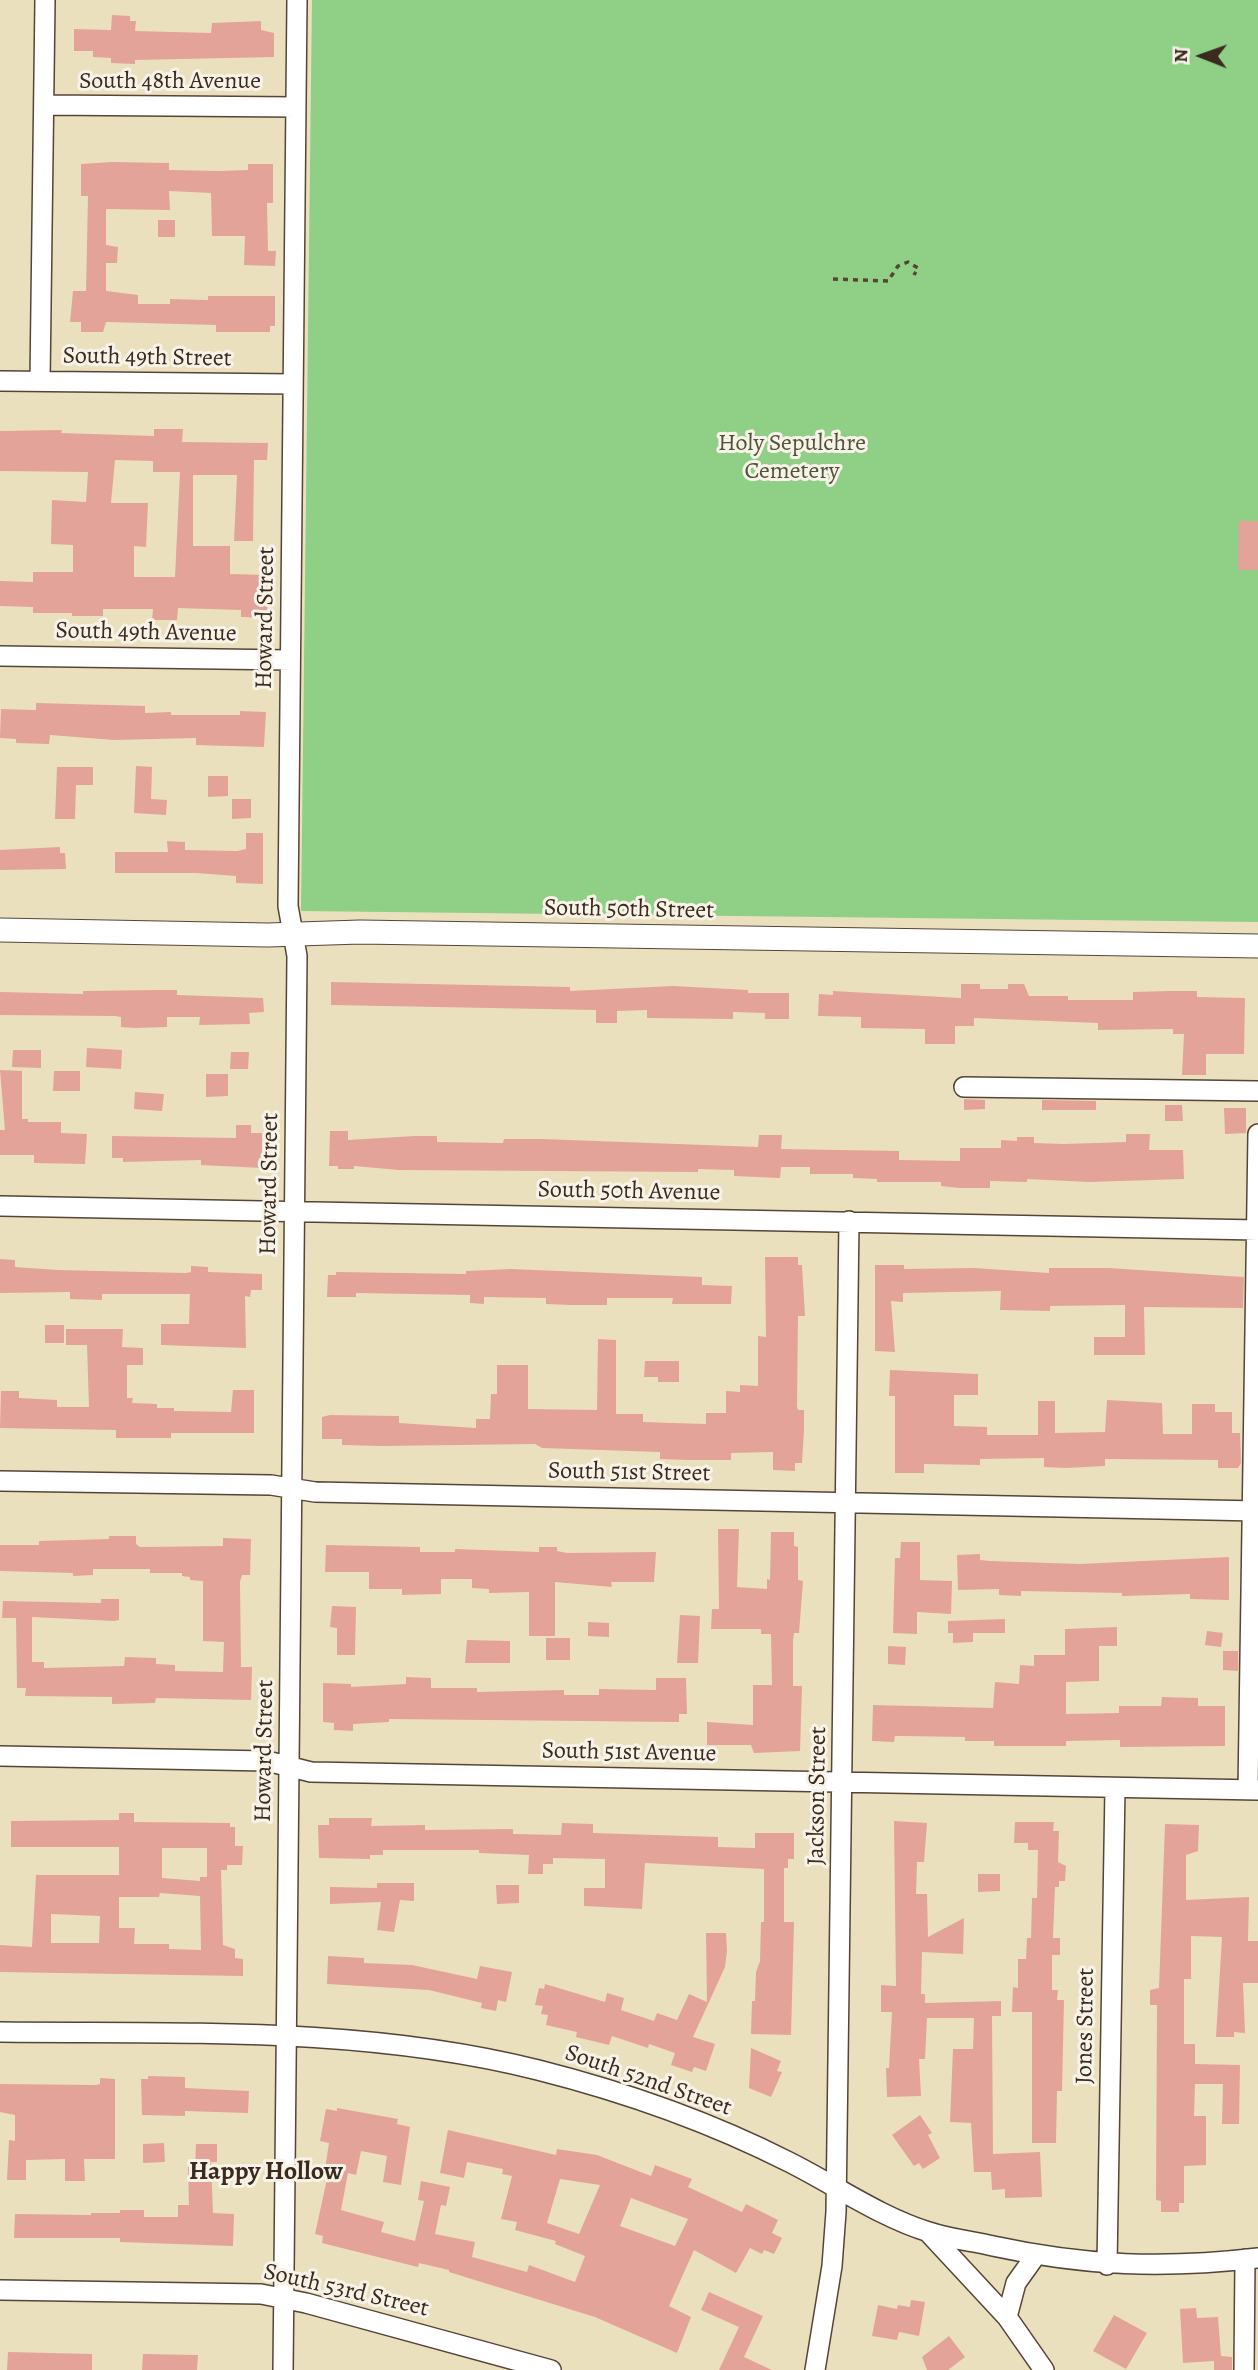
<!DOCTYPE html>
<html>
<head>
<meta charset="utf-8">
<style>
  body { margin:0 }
  #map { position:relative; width:1258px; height:2370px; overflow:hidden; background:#eae0be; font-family:Alegreya,serif }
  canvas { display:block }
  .north { position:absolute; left:1167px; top:21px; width:70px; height:70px; -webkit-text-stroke:5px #f7f3e8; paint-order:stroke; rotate:271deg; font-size:19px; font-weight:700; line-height:28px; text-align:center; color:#3b2a1e }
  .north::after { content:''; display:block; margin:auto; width:24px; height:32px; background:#3b2a1e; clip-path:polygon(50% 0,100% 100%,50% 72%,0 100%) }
</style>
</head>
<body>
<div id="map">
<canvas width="1258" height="2370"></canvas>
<div class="north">N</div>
</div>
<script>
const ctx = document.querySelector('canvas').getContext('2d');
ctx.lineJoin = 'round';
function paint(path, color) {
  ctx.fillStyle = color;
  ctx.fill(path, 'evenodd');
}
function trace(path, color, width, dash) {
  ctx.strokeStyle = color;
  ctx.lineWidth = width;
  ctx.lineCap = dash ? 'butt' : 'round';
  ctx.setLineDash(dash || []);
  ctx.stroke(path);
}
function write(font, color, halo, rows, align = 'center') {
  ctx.font = font + ' Alegreya,serif';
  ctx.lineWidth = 6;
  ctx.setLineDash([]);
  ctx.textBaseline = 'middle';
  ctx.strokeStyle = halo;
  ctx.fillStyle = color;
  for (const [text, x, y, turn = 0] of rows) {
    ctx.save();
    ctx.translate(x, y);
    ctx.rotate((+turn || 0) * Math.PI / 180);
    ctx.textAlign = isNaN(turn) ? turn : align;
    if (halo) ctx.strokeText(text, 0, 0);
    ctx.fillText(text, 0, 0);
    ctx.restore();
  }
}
paint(new Path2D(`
  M312,0H1258V922L301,911Z`), '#8fcf86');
paint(new Path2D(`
  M112,15L130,16V21H136L135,31L211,33L212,23L261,21V30L274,33V57L135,60V64L111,63V58L93,57V51H74V29L111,30Z
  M112,162L169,163V170L220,171L248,170V164H273V203H267L268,251H276L275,266L244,265L245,236H212L211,193L169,191L170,210L106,209V245L118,247L117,263H106V291L138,295V304H170V299L208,300V296H275V326H270V332H216V325L106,322L103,332H81V322H70L73,291H86L88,196H81V164Z
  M158,220H175V237H158Z
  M154,429H183L182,442L268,443L267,460H254L253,541H234L237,475H193V546H230V574L268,575L267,618L241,617V610L178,608L177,620H152L153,609H103V616H72V613H33V607L0,606V581L33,582V572H73V545L51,544L52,500L86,502L88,472L0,471V431L62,430L61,433L154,436ZM115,460L153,461V472H180L175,577H134V546L146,547L148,503H111Z
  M1239,521H1258V570H1238Z
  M36,703L145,706V713L171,712V715H240V711L266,712L264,747L196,745V738L114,740L50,735L49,744L16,743V739L0,738L1,709L36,710Z
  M136,766L152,767L151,799L167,800L166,815L134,813Z
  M57,767H93V785H76L75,819H55Z
  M208,776H228V796L208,797Z
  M232,799H251V818L232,819Z
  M246,833H263V884L236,883V876L196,873H115V852H168L167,841L185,842V850L237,851L246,849Z
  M60,847V853H65L66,869L0,870V850Z
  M331,982L570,987V991L673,986L748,990V993H789V1019H765V1013L733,1012V1019L647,1018V1010L617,1011V1023H596V1010L331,1005Z
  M961,984H980V989H1008V984H1024L1029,996H1068V1000H1133V992L1170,991H1197V997L1245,998L1244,1054H1206V1075H1182L1184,1034H1173V1029L1098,1030V1023L974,1018V1026H955V1044H925V1029L861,1028V1017L818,1016L819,994L833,995V991L961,998Z
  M160,990H177V995L263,998L264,1012L249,1013L250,1024L199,1025L200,1017H167V1027L136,1028L121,1027V1017L115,1016L0,1015V992L83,994V991Z
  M87,1048L122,1050L121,1069L86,1067Z
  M13,1050H41V1068L12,1067Z
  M231,1052H249L248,1069H230Z
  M0,1070L22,1071V1119H28V1122H61V1133L87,1134L85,1164L34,1163V1155H0V1130H5Z
  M54,1071H80V1091H53Z
  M206,1074H228V1096L206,1097Z
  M135,1092L164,1094L162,1111L134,1109Z
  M964,1099L985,1100V1109L964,1110Z
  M1042,1100L1096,1101V1110H1042Z
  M1165,1105H1182L1183,1121H1165Z
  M1224,1108H1246V1133L1225,1134Z
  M236,1125H251V1133H262V1168L201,1165V1160L123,1162V1158H112V1136L236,1138Z
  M330,1131H348V1140L415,1136H437V1142L503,1143L504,1139H542L758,1147L759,1135H782L781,1149L899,1151V1160L960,1161V1148H1001V1140L1017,1141V1137H1034V1143L1063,1144L1126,1142V1134H1150L1149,1150H1183L1184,1179L1089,1182L1027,1179V1182L990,1181V1188H959L941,1186V1182H877V1179L853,1178V1174H810V1167H781L780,1178L734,1176V1170L698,1169V1172L399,1170L354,1166V1169H338V1166H329Z
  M765,1257H798V1265H802L805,1316H798L797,1406L798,1410H804V1431L802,1463H795V1471L773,1470V1452L731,1453V1460H687L660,1459V1452L542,1448L535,1444L382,1446L342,1445V1439H322V1417L330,1415L399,1416V1423L476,1428V1419H490L491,1394H497V1365H528V1409L597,1410L598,1339L616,1340V1414H643V1422L706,1424V1413H726V1391L740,1392V1385L758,1386V1336L766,1337Z
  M0,1259L15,1260V1267L58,1270L186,1273L191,1272V1266L208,1267V1272L262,1274V1290H251L250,1297L245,1296L246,1348L161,1345V1324H189L190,1294H102V1300L70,1299V1292L0,1293Z
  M875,1265H904V1269L974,1268L1049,1273V1268H1109L1244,1277L1243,1308L1144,1307L1145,1355H1094V1337H1125V1305L1050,1306V1311L1000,1310L1001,1291L903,1293V1302L891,1301L895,1352L875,1351Z
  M511,1269L702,1277V1285L732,1286L731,1304H672L673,1298H607V1305H570L546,1304V1298L484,1297V1304L470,1303V1295L356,1293V1297H327L328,1275H336V1272L466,1274V1271Z
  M45,1325H64V1343H45Z
  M66,1329H123L122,1347L143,1348V1365H127V1398H133L132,1403L157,1404V1408H174V1411L231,1412L233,1390H254V1433H171V1438H116V1430L0,1428L1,1391H19V1398L57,1400V1407H89L87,1345H66Z
  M645,1361H679V1382H658V1377H644Z
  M890,1370L978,1374V1395H954V1426L987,1427V1435H1038V1401H1055V1433L1105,1432L1107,1400L1162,1403L1163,1434H1192V1404H1215V1412H1232V1433H1240L1241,1463L1238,1468H1218V1460L1105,1459V1466L1067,1468L1044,1467V1458L980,1459V1465L924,1464V1473H895V1396H889Z
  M718,1529H739L737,1587L767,1589V1579L770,1580L771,1532H794V1546L798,1547V1580L803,1581L799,1633H794L793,1641V1686H802L800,1751L754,1753L751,1745H707V1722L753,1725V1685H772L771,1634H761V1629H711L712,1609H719Z
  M109,1536H136V1544L140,1547L223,1546V1538L251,1539L250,1575H242L240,1582L241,1667H252L251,1700L156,1698L155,1703L112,1704V1697L25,1696L26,1688H17L16,1618H2L3,1601L101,1603V1599H119V1620L114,1621L32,1617V1662H44V1668L124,1666L125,1657L156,1658V1664L175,1665V1671L223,1672L224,1642L203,1641V1581L190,1580V1577L182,1576V1573H150V1569H93V1575L73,1576V1573L0,1571V1545H39V1541L109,1539Z
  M901,1542H920V1580L952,1581L951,1614L917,1612V1634L893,1633L895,1558H900Z
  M326,1545L420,1547V1552H455V1549L539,1552V1547H557V1551L567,1553L656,1552L654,1582H611L612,1587L555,1582V1636H529V1592L489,1593V1589L472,1588V1579H441V1594L402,1595V1589H369V1572H325Z
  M980,1554V1560L990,1561L1080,1564L1229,1557V1600L1190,1599V1594L1122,1596V1593L1021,1591V1596L999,1595V1589L958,1590L957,1555Z
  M332,1606L356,1607L355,1655H337V1628L330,1627Z
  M680,1615L700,1616L698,1663H677Z
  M1005,1619V1633H973V1642L953,1643V1633H948V1621Z
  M588,1622L609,1623V1637L588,1636Z
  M1117,1627V1646H1099V1681L1066,1682V1714L1119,1713V1706H1161L1162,1697L1198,1698V1706H1225V1746L1120,1747V1740L1066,1741V1746H994V1741H965V1737L902,1736H895L894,1742L872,1741L873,1705L993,1708L995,1682L1019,1684L1020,1665L1034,1666V1655H1065V1629Z
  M1207,1631L1223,1633L1221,1647L1205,1645Z
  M546,1638H570V1660H546Z
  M467,1640L510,1641V1663H465Z
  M888,1646L906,1647L905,1665L888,1664Z
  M1223,1651H1238V1671L1223,1670Z
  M406,1677L431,1678V1688H477V1692L564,1690V1695H599V1689L656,1690V1678H686L687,1714H679V1722L389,1719V1722L353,1724V1731L334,1730V1723L323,1722V1683L351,1684V1687L406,1684Z
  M119,1813H134V1822L230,1823V1827H235V1846H243L242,1865H227V1870H221L223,1945L235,1949V1958L243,1959V1976L0,1972V1945L32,1947L36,1875H119V1847H11V1821L119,1820ZM162,1848H207V1877H200V1881L162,1878ZM160,1893L200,1896L201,1950L169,1949V1944H134L135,1928H119V1897H159ZM51,1914L100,1916L99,1943H51Z
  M329,1818H372L371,1826L425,1825V1830L513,1829V1834L561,1835L562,1823L593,1824V1833L718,1837V1847L755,1848V1833H794V1859H788V1868H784V1922H794L791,2035L751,2034L752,2001H755L756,1972L760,1961L761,1922H764V1869L645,1863L642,1909L584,1906V1888H605V1859L553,1858V1864H543V1874H528L529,1855L479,1853V1850H383V1855H370V1859L319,1858L318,1825H329Z
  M894,1821L927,1823L924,1862H917L916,1894H927L928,1937L964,1918L963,1954L922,1952L921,1994H925V2003L1001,2001V2016H992L993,2154L1040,2152L1042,2197L1005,2198V2189L992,2190L991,2172H974L971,2123L950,2122L953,2049H973L974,2018H927L925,2059H919L921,2096L887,2097L886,2068H889L892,2012H881V1985L896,1986Z
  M1015,1822H1054L1053,1831H1059L1058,1862L1066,1866L1065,1881H1059V1887H1055L1053,1938H1060V1955H1052V1990H1058L1057,2000H1064L1062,2091H1057L1056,2143H1032V2012H1012L1013,1987L1018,1988V1959H1026L1027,1938H1031L1032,1898H1037L1038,1850H1028V1843H1014Z
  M1165,1824L1199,1825L1198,1851L1186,1855V1900L1249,1897L1248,1941H1258V1983H1243L1245,2033L1234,2032V2037H1216L1222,1937L1191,1936V1979H1184V2044H1195V2064L1240,2065L1239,2124H1222L1223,2084H1195L1194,2116H1206V2165L1184,2166V2203H1179V2212H1161V2201L1156,2200L1157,2005H1150V1990L1159,1988Z
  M978,1874H1000V1891L978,1892Z
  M377,1883H414V1901L400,1900L394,1932L377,1930L381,1902L330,1904V1887L377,1888Z
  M496,1885H519V1903L497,1904Z
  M706,1933H726L727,1951L725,1967L693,2037L715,2044L706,2071L694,2067L692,2072L671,2065L675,2053L649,2044L648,2048L612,2036L609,2045L576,2037L577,2032L546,2025L548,2015L541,2014L543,2006L535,2005L539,1988L544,1989L545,1984L605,2002L607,1993L624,1998L621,2010L654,2021L657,2013L677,2020L689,1994L707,2002Z
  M328,1956L364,1958V1963L412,1965L477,1979L480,1966L512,1972L506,2002L498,2000L496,2011L481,2008L482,2003L429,1990L327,1984Z
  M751,2048L781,2061L777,2071L782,2072L771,2097L749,2088Z
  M148,2076L185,2077V2088L249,2091L248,2113L185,2111V2116L142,2115L141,2079H148Z
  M100,2078L115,2079V2159H84L85,2181H65V2159L26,2160V2180H7L9,2140L15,2141V2115L0,2112V2084L96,2085L100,2084Z
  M337,2108L398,2119L397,2124L410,2127L401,2185L383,2182L387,2156L361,2151L356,2175L348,2173L341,2210L384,2222L381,2232L415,2241L424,2201L418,2200L421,2181L450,2187L446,2206L441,2205L435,2234L475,2242L472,2257L527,2272L529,2265L575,2282L585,2256L555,2244L556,2241L515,2230L517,2222L501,2219L512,2176L502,2174L503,2169L467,2162L464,2178L440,2173L448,2130L556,2155L557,2149L597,2155L651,2176L655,2165L692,2179L688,2187L742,2212L746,2204L778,2220L772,2233L782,2238L774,2254L764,2250L762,2254L750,2248L736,2273L694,2250L669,2306L691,2317L677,2353L595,2317L449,2272V2270L419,2263L418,2267L322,2243L323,2236L315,2234L329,2170L325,2169L329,2143L320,2141L326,2109L337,2111ZM560,2179L600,2185L579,2234L547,2223ZM631,2198L688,2219L675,2246L620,2226Z
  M920,2115L932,2133L928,2135L940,2158L923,2169L919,2163L914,2166L892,2135Z
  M164,2143L165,2162L143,2163V2144Z
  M196,2144H217V2162H211L213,2213L234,2214L233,2246L120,2242V2238H14L15,2214L91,2215V2213H120V2210H144V2217H178V2205H189L188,2167H195Z
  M709,2292L763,2316L744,2357L772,2370H719L739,2327L701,2310Z
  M911,2300L925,2302L919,2336L899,2332L897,2340L872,2336L878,2305L897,2309L898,2305L910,2307Z
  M1196,2308L1197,2318L1218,2317L1221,2356L1232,2357V2370H1214V2361L1183,2363L1180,2309Z
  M1114,2315L1147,2333L1126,2369L1093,2351Z
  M949,2336L965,2357L948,2370H927L922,2357Z
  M8,2352L92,2354V2370H7Z
  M143,2354L198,2355L197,2370H142Z`), '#e4a399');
const minor = new Path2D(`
  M44,105L296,107
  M0,381L293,384
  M40,381L45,0
  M0,656L290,660
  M964,1087L1258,1091
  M0,1206L1258,1230
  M0,1481L271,1485L315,1492L1258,1511
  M0,1756L267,1761L311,1772L1258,1790
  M1248,1790L1258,1134
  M0,2032C180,2034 363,2026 538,2070C625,2092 710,2122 789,2162C835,2185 880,2217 929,2232C949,2239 972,2241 993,2246C1086,2266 1163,2269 1258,2258
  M928,2232L1007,2317L1044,2370
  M1107,2265L1115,1788
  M0,2290L261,2294L306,2303L551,2370
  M1007,2317L1016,2283L1036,2255
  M283,2370L297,956L288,906L297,0
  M815,2370L832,2266L836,2212L849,1221
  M1244,2370L1245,2259`);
const major = new Path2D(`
  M0,930L268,935L360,932L1258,946`);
trace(minor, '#554536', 22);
trace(major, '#554536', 25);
trace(new Path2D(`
  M833,279L888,281L898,266L908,262L918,268L914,275`), '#554536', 3.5, [5, 5]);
trace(minor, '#fff', 19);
trace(major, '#fff', 23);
write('24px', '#3b2a1e', '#f7f3e8', [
  ["South 48th Avenue",170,82],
  ["South 49th Street",147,358,1],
  ["Howard Street",266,618,-89],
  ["South 49th Avenue",146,633,1],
  ["South 50th Street",629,910,1],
  ["Howard Street",270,1184,-89],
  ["South 50th Avenue",629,1192,1],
  ["South 51st Street",629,1473,1],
  ["Howard Street",265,1751,-89],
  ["South 51st Avenue",629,1753,1],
  ["Jackson Street",818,1796,-89],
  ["Jones Street",1086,2026,-89],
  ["South 52nd Street",648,2081,19],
  ["South 53rd Street",346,2291,13]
]);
write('24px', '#505338', '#f7f3e8', [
  ["Holy Sepulchre",792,444],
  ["Cemetery",792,472]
]);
write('bold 26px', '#3b2a1e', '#f7f3e8', [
  ["Happy Hollow",266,2173]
]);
</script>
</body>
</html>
